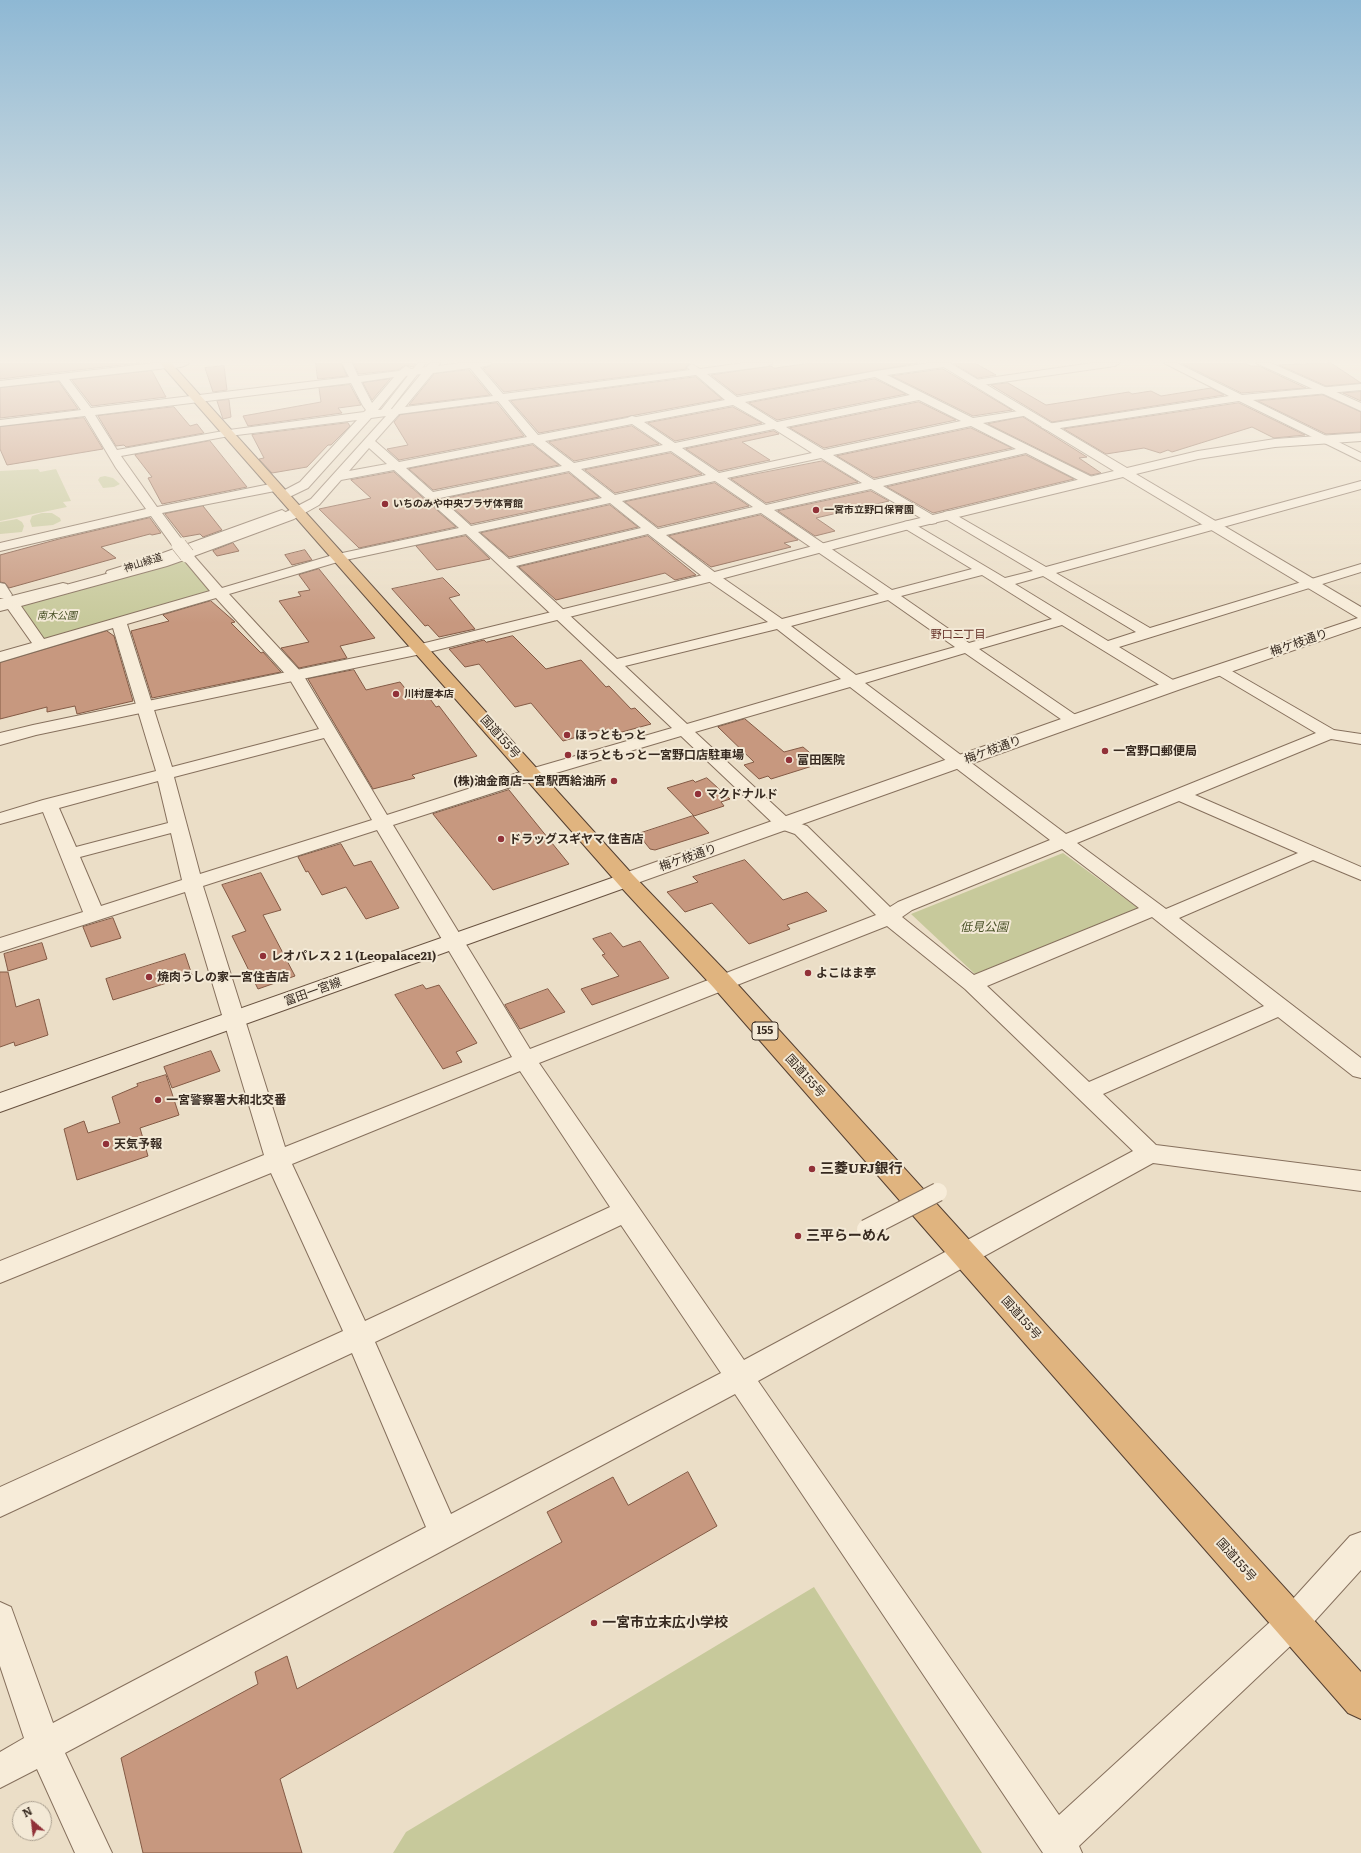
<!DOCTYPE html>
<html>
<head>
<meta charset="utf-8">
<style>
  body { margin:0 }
  #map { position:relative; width:1361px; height:1853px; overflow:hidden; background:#ebdec7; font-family:Literata,serif }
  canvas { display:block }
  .north { position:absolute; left:12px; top:1801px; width:40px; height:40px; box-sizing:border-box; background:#f3e9d6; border:1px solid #a89d8d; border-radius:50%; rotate:332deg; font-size:11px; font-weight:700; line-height:16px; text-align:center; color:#372a20 }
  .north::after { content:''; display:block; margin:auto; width:14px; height:18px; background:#913138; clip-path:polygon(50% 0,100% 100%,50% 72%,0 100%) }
</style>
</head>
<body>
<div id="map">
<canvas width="1361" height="1853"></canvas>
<div class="north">N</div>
</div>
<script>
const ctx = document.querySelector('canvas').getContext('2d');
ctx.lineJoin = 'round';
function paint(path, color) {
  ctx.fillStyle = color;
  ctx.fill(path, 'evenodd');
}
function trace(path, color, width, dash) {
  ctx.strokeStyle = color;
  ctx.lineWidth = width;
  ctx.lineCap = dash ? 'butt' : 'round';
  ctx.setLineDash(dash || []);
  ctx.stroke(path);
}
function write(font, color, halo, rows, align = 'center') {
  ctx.font = font + ' Literata,"Noto Sans JP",serif';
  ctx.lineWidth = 4;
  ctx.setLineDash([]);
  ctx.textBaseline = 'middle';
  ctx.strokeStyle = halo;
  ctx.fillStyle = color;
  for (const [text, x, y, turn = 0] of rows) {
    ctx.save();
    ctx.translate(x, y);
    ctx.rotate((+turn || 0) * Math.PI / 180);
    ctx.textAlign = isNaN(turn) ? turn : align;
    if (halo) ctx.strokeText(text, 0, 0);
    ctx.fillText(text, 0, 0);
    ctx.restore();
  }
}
paint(new Path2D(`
  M38,469L40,472L56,469L71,501L63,502L67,507L0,521V471Z
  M105,476L113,478L120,484L114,487L103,488L98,480L100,477Z
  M42,513H52L60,518L61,521L53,525L32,527L30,521L32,516Z
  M17,519L22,522L24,526L22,532L0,534V522Z
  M184,557L215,593L43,642L15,605Z
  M1063,853L1138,908L975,974L911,914Z
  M814,1587L982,1853H393L406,1832Z`), '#c7c99b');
const building = new Path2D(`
  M0,363H139L0,379Z
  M316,363H341L347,376L318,379Z
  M354,363H416L413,367L405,365L398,370L359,374Z
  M492,363H690L686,367L687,369L504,392L483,368L490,366Z
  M811,363H918L737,395L711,375L771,366L774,368Z
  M953,363H975L996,375L978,378Z
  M1181,363H1245L1251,366H1259L1306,388L1242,393Z
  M1331,363L1361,383L1326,386L1279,365Z
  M224,366L227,390L213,392L205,368Z
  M943,369L1012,410L973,416L892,376Z
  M469,370L490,395L409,405L434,374Z
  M152,371L166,397L92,406L72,380Z
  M696,377L722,399L539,433L511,401Z
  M390,379L372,400L363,383Z
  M875,379L906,394L777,420L749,403Z
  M59,382L78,409L0,418V388Z
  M1008,383L1046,405L1129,392L1132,394L1151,391L1161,396L1211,388L1224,395L1052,422L991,385Z
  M350,385L361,405L338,408L342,413L248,426L243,416L321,402L319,388Z
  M1361,392V401L1343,393Z
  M1323,395L1361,412V432L1326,434L1258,401Z
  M229,400L231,417L223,419L217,401Z
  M919,402L956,420L824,448L790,428Z
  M497,403L524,436L399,460L387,449L408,445L394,422L400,415Z
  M1239,403L1305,435L1274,438L1252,427L1172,452L1168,450L1160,453L1144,448L1106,454L1064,429Z
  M174,407L190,426L197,424L204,433L126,447L124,445L116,446L98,416Z
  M733,407L762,423L675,441L648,423Z
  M1023,417L1087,457L1079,458L1101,473L1091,475L988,424Z
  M84,418L103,449L7,465L0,449V427Z
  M348,423L350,426L331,445H328L307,467L272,473L259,459L264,458L252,435Z
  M632,426L659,444L574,461L549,442Z
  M971,428L1012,448L874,478L837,456Z
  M774,431L779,434L742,442L770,460L719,471L686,449Z
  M210,441L247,487L162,504L148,478L152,477L135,455Z
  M533,445L559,465L433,490L409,469Z
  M671,453L702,474L615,493L585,470Z
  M1026,455L1074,479L933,513L887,487Z
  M823,461L858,482L766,503L731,479Z
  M394,472L456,527L359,548L319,509L371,498L351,480Z
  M569,473L599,497L471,524L443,499Z
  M715,483L749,506L658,527L625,502Z
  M871,491L889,501L816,518L835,531L815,536L778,511Z
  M610,505L638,527L509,557L481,533Z
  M203,506L222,530L203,537L200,534L183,537L165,514Z
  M761,515L798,540L784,543L791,547L711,567L669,536Z
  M150,518L161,533L152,535L150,534L101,547L116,558L9,588L5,583L0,582V555L59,539Z
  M466,536L490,559L437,570L416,546Z
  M648,536L696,575L675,580L665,573L556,600L519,567Z
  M233,543L239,551L217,556L213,551Z
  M305,550L312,560L292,565L285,555Z
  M319,569L375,638L340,646L347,658L299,668L281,648L309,642L279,601L301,596L298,592L310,590L299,575Z
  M443,578L460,595L449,598L475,629L439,637L428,625L425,626L392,589Z
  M211,601L235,622L231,623L261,653L263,652L281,672L152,698L131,631L169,621L163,615Z
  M107,631L114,636L133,701L77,714L75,706L47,712V707L0,719V663Z
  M513,636L546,669L581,660L606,687L609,686L631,709L635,708L651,724L611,735L605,729L563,741L531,703L515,707L479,664L465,667L449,649L484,640L486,642Z
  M354,670L366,690L400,682L408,692L422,688L436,707L439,706L477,756L412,775L415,778L373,789L308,679Z
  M745,719L784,752L803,747L822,763L771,779L768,776L759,779L744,765L754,762L718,727Z
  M707,778L730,799L721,802L724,806L694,816L667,788L693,780L695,782Z
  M509,790L569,864L493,890L433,814Z
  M693,816L709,833L655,850L650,849L638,834Z
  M341,844L354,866L371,861L399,908L366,919L346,887L322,895L308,871L306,872L298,857Z
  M745,860L783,900L807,892L827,911L787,925L790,929L749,944L712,903L685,912L667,892L698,882L693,877Z
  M261,873L281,910L263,915L295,976L258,989L232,936L246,931L222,885Z
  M113,918L121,938L91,947L83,927Z
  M611,933L623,947L640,941L669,978L592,1005L581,989L619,976L602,955L605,954L593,939Z
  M42,943L47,959L8,971L4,954Z
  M185,954L192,975L113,1000L106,979Z
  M0,972H8L16,1007L39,999L48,1035L15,1046L14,1042L0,1047Z
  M423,985L426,989L439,985L477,1043L456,1052L462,1062L443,1069L395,995Z
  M548,989L565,1012L520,1029L505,1005Z
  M211,1051L220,1071L172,1088L164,1067Z
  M166,1075L179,1115L140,1128L148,1156L77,1180L64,1129L84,1121L88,1133L120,1123L112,1097L138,1086L137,1084Z
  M688,1472L717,1526L280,1779L302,1853H143L121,1758L258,1684L255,1672L287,1656L297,1689L562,1542L547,1512L613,1477L628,1505Z`);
paint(building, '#c7987f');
trace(building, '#835a45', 1);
const pedestrian = new Path2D(`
  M418,363H426L387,414H381V410Z
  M282,510L287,513L285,515L157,562L111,576L106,573L107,571L149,558Z
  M63,583L67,584L68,586L67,588L0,605V599Z`);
const minor = new Path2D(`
  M342,363H352L358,376L399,371L406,366L411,369L426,367L430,363H440L438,366L460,363H491L490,365L480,367L503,394L690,370L687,367L692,364L700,369L743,363H773L768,366L707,374L737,397L876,371L929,363H948V366L944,367L887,375L973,418L1025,410L1029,411L1030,413L1029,415L983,423L1094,478L1096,481L1090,485L1086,484L1026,453L883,486L936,517L937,520L936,523L931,524L871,489L774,510L892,590L972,569L904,528L903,525L904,522L909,521L1005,578L1033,571L944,518L943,515L944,512L949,511L1046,567L1361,481V489L1056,573L1150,628L1361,564V572L1119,647L1178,683L1180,686L1178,689H1166L1062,625L979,649L1080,718L1082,721L1080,724L1074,726L1068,724L965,653L865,683L1066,834L1316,733L1215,673L1212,670L1215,667H1225L1334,730L1361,734V744L1331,739L1195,795L1361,867V880L1313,860L1179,918L1361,1058V1078L1353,1076L1278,1017L1103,1094L1156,1145L1361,1171V1191L1153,1163L758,1381L1059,1815L1281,1612L1350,1536L1361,1532V1570L1303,1634L1079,1846L1082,1853H1043L735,1394L65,1753L112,1853H75L37,1769L0,1788V1752L24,1738L0,1666V1602L11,1607L53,1723L426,1527L352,1353L0,1517V1487L343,1331L271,1173L0,1283V1261L264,1155L185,892L0,952V938L83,912L43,812L0,824V813L43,800L156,771L113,628L0,662V652L32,643L8,609L0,611V603L157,560L284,513L311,499L386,416L371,418L308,488L283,500L277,496L279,493L300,482L357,420L229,436L121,456L157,507L275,483L281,487L275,491L162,513L186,545L184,548H174L151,516L0,551V543L146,509L116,468L85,416L0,426V420L81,410L57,377L62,374L66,375L91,408L349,377ZM470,368L493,396L405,407L433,373ZM421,374L392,409L378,410L406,376ZM696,375L725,400L636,417L632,416L627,418L538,435L508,400ZM394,377L372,403L361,382ZM875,377L910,395L777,422L745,402ZM351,383L363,406L366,410L364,412L229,430L117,450L95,415ZM919,400L961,421L824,450L786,427ZM498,401L527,437L399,462L375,441L399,414ZM733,405L766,424L675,443L644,422ZM632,424L663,445L574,463L545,441ZM971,426L1016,449L874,480L833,455ZM774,429L812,453L719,473L682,448ZM533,443L562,466L433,492L406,468ZM369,448L387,464L349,471ZM671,451L706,475L615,495L581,469ZM821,458L862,483L766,505L727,478ZM394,470L459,528L333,555L222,588L194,556L294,519L319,505L341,480ZM569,471L602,498L471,526L440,498ZM715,481L753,507L658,529L622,501ZM610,503L641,528L509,559L478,532ZM761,513L879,594L782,619L717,574L666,535ZM466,534L672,728L527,770L387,815L302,673L229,594L341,561ZM648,534L707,580L768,622L617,659L516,566ZM184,560L210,591L44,639L21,606L167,566ZM982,575L1052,619L969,643L901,596ZM1043,576L1136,632L1108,641L1015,584ZM216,598L289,678L319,729L172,767L127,624ZM888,600L955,647L856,675L791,626ZM777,629L841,679L687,724L625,666ZM850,687L1050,840L898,902L890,907L807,826L790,820L695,732ZM681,736L778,828L795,834L876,915L530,1049L393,825L539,778ZM324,738L372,820L200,874L174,777ZM158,781L168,823L76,847L59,808ZM1179,801L1298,853L1166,909L1077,843ZM377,830L512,1057L285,1147L203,886ZM171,833L182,880L101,906L80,857ZM1062,849L1139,908L974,975L902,917L912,910ZM1152,917L1264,1006L1089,1082L987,986ZM887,926L965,989L1133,1151L744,1360L539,1063ZM520,1071L610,1207L365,1321L292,1164ZM621,1225L721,1373L451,1514L375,1342Z
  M1092,363H1120L1115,366L975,386L970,383L975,380Z
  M1164,363H1177L1242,395L1361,384V390L1253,400L1361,453V461L1239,401L1047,430L1041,427L1047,424L1229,396Z
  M0,583L5,584L12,595L10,598H0Z`);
const tertiary = new Path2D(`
  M154,363H171L173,365L167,368L0,387V381Z
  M937,363H950L1127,468L1198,451L1275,439L1361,433V441L1275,447L1198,459L1136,474L1361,607V627L1178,690L626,887L619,885L615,880L619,875L1166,682L1358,618L1123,477L913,528L717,580L421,654L36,735L0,745V733L33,725L421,644L707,574L904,522L1114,471Z
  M1256,363H1271L1361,403V411Z`);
const secondary = new Path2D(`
  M163,363H189C184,368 170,369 163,367L161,365Z
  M626,873L633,875L637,880L633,885L0,1112V1093Z`);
const trunk = new Path2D(`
  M160,363H171L280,484L633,875L730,976L1361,1672V1719L1348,1713L714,988L619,885Z`);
trace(pedestrian, '#86705d', 2);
trace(minor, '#86705d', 2);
trace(tertiary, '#86705d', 2);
trace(secondary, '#685240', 2);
trace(trunk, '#543f31', 2);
paint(pedestrian, '#f7ecd9');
paint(minor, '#f7ecd9');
paint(tertiary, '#f7ecd9');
paint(secondary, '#f7ecd9');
paint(trunk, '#e0b47f');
const pedestrianBridge = new Path2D(`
  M866,1229L938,1192`);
const minorBridge = new Path2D(`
  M179,545L187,555`);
trace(pedestrianBridge, '#86705d', 20, []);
trace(minorBridge, '#86705d', 16, []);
trace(pedestrianBridge, '#f7ecd9', 18);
trace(minorBridge, '#f7ecd9', 15);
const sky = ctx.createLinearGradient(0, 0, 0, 623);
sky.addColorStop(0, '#8eb8d4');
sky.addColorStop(0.58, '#f6f0e6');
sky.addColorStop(1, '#f6f0e600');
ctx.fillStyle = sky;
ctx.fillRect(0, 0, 1361, 623);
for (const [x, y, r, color] of [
  [385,504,4,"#913138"],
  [816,510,4,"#913138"],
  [396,694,4,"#913138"],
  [567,735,4,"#913138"],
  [1105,751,4,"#913138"],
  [568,755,4,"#913138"],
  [789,760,4,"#913138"],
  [614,781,4,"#913138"],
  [698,794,4,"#913138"],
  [501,839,4,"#913138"],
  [263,956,4,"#913138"],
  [808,973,4,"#913138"],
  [149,977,4,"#913138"],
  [158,1100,4,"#913138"],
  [106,1144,4,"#913138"],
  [812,1169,4,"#913138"],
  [798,1236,4,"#913138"],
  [594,1623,4,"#913138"]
]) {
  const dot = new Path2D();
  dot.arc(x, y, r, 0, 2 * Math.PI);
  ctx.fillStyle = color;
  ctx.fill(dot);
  trace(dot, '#f3e9d6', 1.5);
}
write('bold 10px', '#372a20', '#f3e9d6', [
  ["いちのみや中央プラザ体育館",393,504],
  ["一宮市立野口保育園",824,510],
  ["川村屋本店",404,694]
], 'left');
write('10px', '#372a20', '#f3e9d6', [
  ["神山緑道",143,563,-18]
]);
write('italic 10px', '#4a5228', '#f3e9d6', [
  ["南木公園",57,616]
]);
write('11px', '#612b22', '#f3e9d6', [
  ["野口二丁目",958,635]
]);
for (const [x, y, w] of [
  [765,1031,26]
]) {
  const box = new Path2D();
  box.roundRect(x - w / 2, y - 9, w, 18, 3);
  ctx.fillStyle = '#f3e9d6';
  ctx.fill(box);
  trace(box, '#372a20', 1);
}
write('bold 11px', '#372a20', null, [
  ["155",765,1031]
]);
write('12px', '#372a20', '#f3e9d6', [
  ["梅ケ枝通り",1299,643,-19],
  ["国道155号",500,737,48],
  ["梅ケ枝通り",993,750,-20],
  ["梅ケ枝通り",688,858,-19],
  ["富田一宮線",313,992,-20],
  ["国道155号",805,1076,48],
  ["国道155号",1021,1318,48],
  ["国道155号",1236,1560,48]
]);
write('bold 12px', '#372a20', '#f3e9d6', [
  ["ほっともっと",575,735],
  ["一宮野口郵便局",1113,751],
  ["ほっともっと一宮野口店駐車場",576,755],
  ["富田医院",797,760],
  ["(株)油金商店一宮駅西給油所",606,781,"right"],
  ["マクドナルド",706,794],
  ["ドラッグスギヤマ 住吉店",509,839],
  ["レオパレス２１(Leopalace21)",271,956],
  ["よこはま亭",816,973],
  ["焼肉うしの家一宮住吉店",157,977],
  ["一宮警察署大和北交番",166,1100],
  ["天気予報",114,1144]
], 'left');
write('italic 12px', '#4a5228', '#f3e9d6', [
  ["低見公園",984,927]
]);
write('bold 14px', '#372a20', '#f3e9d6', [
  ["三菱UFJ銀行",820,1169],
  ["三平らーめん",806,1236],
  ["一宮市立末広小学校",602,1623]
], 'left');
</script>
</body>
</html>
